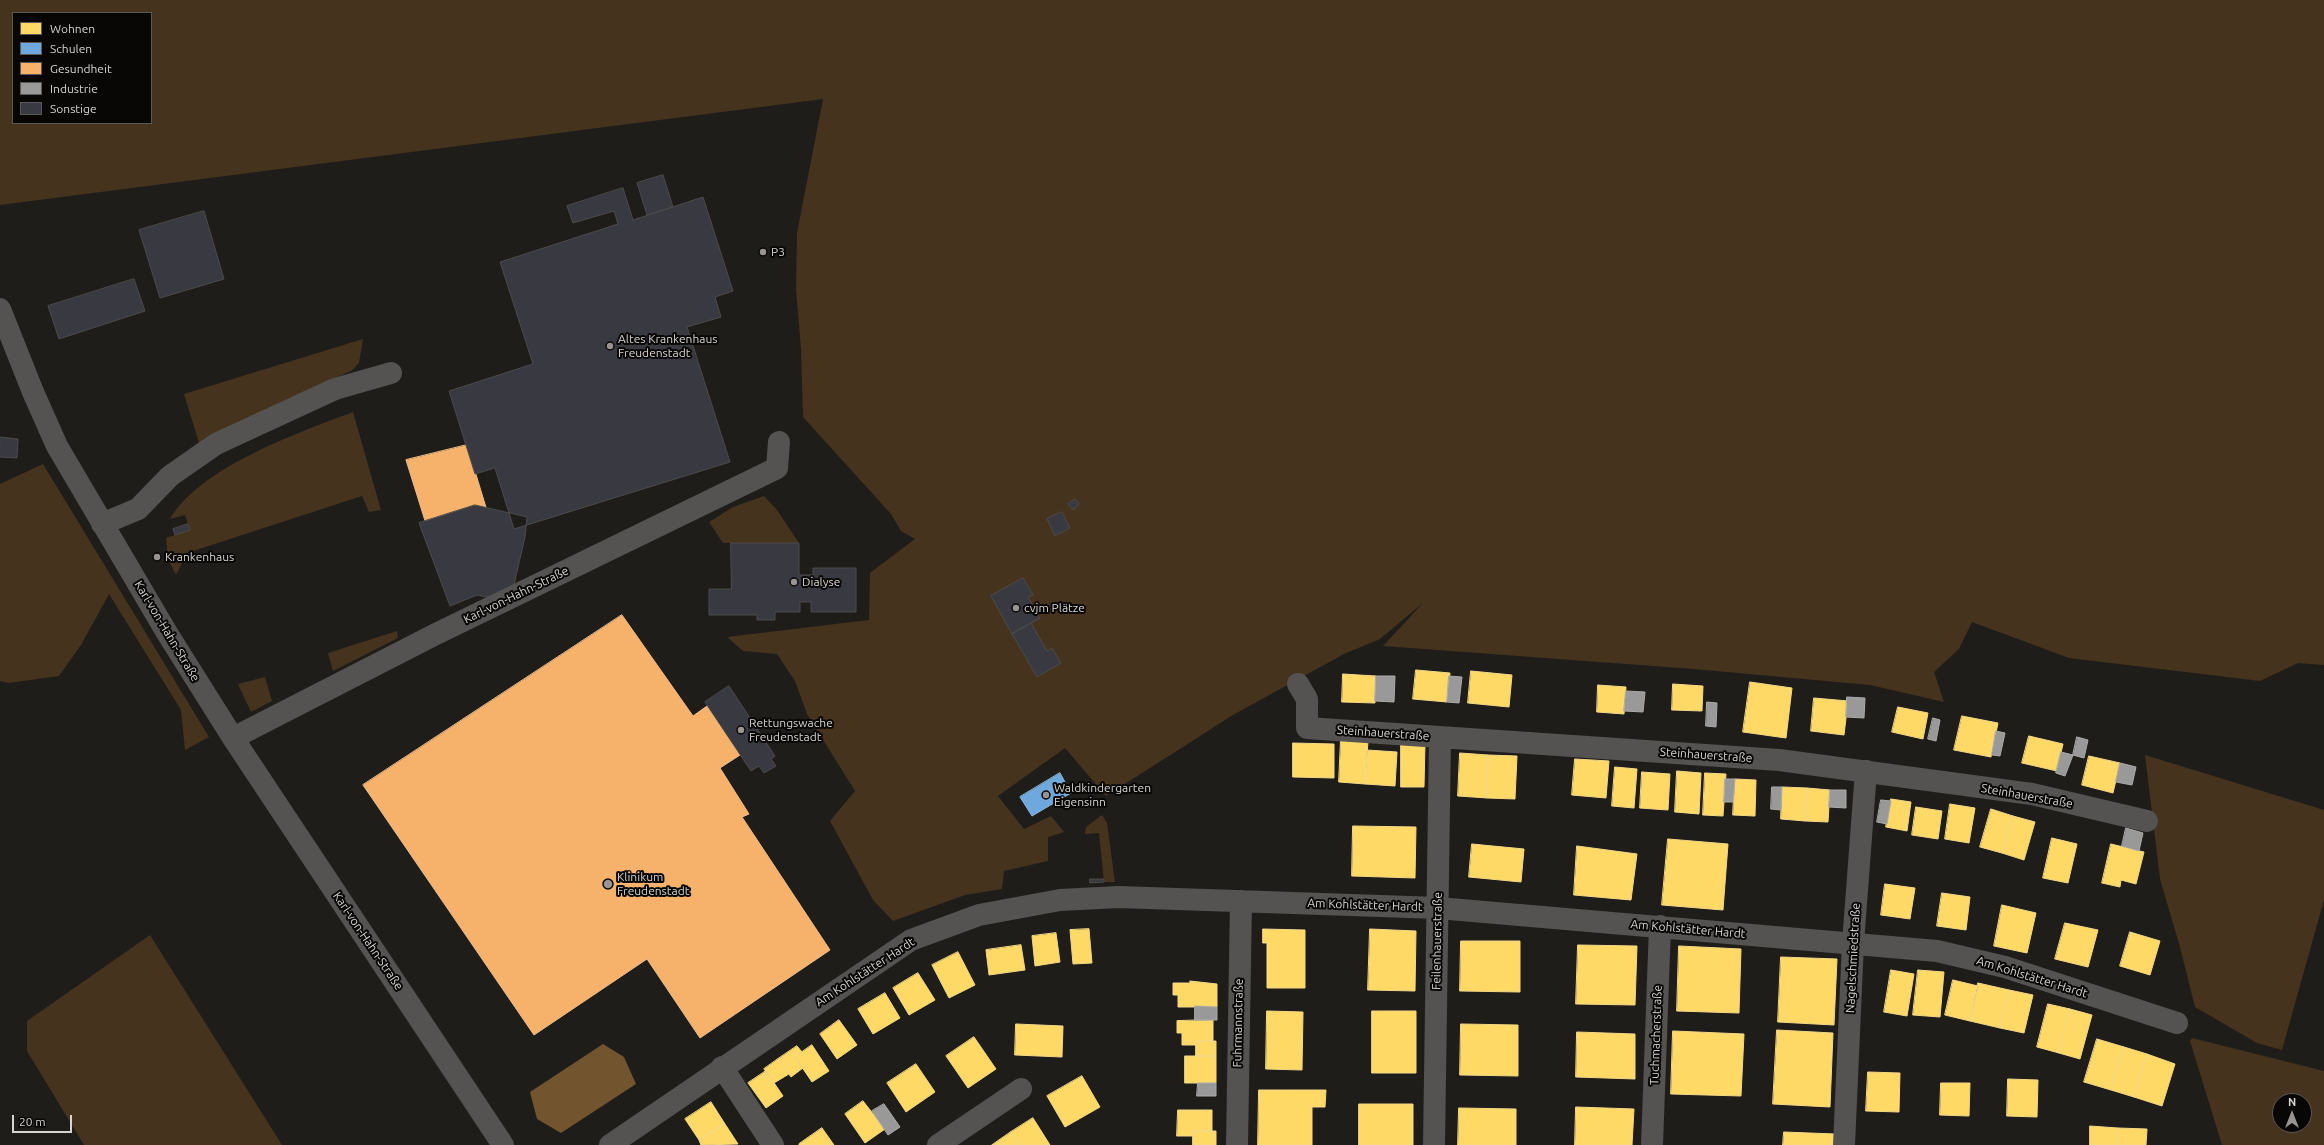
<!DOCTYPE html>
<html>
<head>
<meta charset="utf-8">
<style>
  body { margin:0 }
  #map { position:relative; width:2324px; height:1145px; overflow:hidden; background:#1f1d1a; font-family:Ubuntu,sans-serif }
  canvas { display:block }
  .legend { position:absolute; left:12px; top:12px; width:140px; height:112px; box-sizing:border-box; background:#090706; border:1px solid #5b5958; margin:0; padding:5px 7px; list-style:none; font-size:12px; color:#d7d4d2 }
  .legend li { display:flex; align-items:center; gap:8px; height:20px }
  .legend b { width:20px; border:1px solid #5b5958 }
  .north { position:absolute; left:2272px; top:1093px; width:40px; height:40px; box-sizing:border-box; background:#090706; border:1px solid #5b5958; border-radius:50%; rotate:0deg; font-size:11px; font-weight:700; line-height:16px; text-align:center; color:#d7d4d2 }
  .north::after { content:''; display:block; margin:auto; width:14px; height:18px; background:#979492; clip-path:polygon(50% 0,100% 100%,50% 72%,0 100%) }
  .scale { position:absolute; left:12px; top:1115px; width:60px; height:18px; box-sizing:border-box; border:2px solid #d7d4d2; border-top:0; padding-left:5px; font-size:12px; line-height:14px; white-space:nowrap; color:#d7d4d2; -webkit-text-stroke:3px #090706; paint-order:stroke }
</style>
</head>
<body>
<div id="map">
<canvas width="2324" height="1145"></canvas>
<ul class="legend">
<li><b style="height:11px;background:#ffd966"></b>Wohnen</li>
<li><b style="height:11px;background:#6fa8dc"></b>Schulen</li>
<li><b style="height:11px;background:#f6b26b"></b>Gesundheit</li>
<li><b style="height:11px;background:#999"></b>Industrie</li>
<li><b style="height:11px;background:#393a41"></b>Sonstige</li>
</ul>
<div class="north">N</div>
<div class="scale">20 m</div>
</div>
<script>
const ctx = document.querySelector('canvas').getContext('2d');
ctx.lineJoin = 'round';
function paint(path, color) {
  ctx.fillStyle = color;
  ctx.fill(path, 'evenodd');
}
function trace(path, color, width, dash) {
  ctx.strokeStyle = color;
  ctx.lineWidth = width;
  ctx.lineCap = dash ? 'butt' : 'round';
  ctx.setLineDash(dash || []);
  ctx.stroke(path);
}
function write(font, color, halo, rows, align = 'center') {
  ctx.font = font + ' Ubuntu,sans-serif';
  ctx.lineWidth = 4;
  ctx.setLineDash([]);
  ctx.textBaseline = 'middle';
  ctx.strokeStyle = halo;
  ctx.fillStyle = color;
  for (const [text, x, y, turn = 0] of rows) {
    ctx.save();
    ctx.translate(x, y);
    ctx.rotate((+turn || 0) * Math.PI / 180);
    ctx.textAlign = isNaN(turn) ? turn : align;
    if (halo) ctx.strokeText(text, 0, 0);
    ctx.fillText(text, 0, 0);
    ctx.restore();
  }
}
paint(new Path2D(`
  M0,0H2324V665L2298,663L2260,681L2069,658L1972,622L1959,649L1934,672L1944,702L1870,685L1694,669L1383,646L1423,603L1380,639L1344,654L1233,715L1106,796L1065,748L998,796L1024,829L1051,816L1064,832L1048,837V861L1004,871L1002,889L965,895L893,921L873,900L830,821L855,791L807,714L795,681L777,654L743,651L727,637L869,620L870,573L915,539L901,531L891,514L803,417L801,349L796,289L797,233L823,99L0,205ZM13,13H151V123H13Z
  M363,339L359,363L351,371L284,401L199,443L184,394Z
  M353,412L381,510L369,512L362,496L187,553L176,575L168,559L166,538L190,530L185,515L170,519C199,468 299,432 353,412Z
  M43,464L209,737L185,750L181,710L109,594L81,645L59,676L9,683L0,681V484Z
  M764,496L777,510L799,543H723L709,522L733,507Z
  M397,631L398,638L333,671L328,653Z
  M265,677L272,701L251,712L238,684Z
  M2145,755L2324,810V900L2282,1050L2257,1043L2195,1007L2180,947L2160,879Z
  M1102,815L1107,823L1115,882H1104L1099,833L1085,834L1086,827Z
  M150,935L282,1145H84L27,1051V1021Z
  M2192,1038L2324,1071V1145H2222L2190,1041ZM2280,1101H2304V1125H2280Z`), '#45331d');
paint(new Path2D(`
  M603,1044L624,1057L636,1084L561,1133L537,1119L530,1092Z`), '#72542f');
const homes = new Path2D(`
  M1416,670L1450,673L1447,702L1413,699Z
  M1471,671L1512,675L1509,707L1468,703Z
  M1343,674L1376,676L1375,703L1342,702Z
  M1750,682L1792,688L1786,738L1743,732Z
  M1673,684L1703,686L1702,711L1672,710Z
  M1598,685L1626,687L1624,714L1597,712Z
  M1814,698L1848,701L1844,735L1811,731Z
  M1898,707L1928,713L1923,739L1892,732Z
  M1962,716L1998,723L1991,757L1954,750Z
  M2029,736L2063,744L2057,771L2022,763Z
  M1341,739L1368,741L1365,784L1339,782Z
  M1293,743L1334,744V778L1293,777Z
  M1401,743L1425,744L1424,787H1401Z
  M1367,750L1397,752L1395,786L1365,784Z
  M1460,753L1488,755L1487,798L1458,796Z
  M1488,755L1517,756L1515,799L1487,798Z
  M2089,756L2120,763L2113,793L2082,785Z
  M1575,759L1609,761L1606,798L1572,795Z
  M1615,767L1637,769L1634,808L1612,806Z
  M1677,771L1701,773L1699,814L1675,812Z
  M1642,772L1670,774L1668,810L1640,808Z
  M1705,773L1726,774L1723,816L1703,815Z
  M1735,779L1756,780L1755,816L1733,815Z
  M1782,787L1807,788L1805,821L1781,819Z
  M1807,788L1830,790L1828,822L1805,821Z
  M1891,799L1911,802L1907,831L1886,827Z
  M1950,804L1975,808L1969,843L1945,839Z
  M1916,807L1942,811L1938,839L1912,835Z
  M1991,809L2013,816L2002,853L1980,847Z
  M2013,816L2035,822L2024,860L2002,853Z
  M1353,826L1416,827L1415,878L1352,876Z
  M2052,838L2077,844L2068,883L2043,878Z
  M1668,839L1728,844L1723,910L1662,905Z
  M1472,844L1524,849L1521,882L1469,877Z
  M2111,844L2144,852L2136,884L2121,880L2120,887L2102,883Z
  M1577,846L1637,854L1631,900L1574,895Z
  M1885,884L1915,888L1910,919L1881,915Z
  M1942,893L1970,897L1966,930L1937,926Z
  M2002,905L2036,913L2027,953L1994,946Z
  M2065,923L2098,930L2088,967L2055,959Z
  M1089,929L1092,963L1073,964L1070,930Z
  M1263,929L1305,930V988H1267V943H1263Z
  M1370,929L1416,931L1415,991L1368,990Z
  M2130,932L2160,941L2150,975L2120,966Z
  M1056,933L1060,962L1035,966L1032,936Z
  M1461,941H1520V992L1460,991Z
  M1021,945L1025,970L989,975L986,950Z
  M1578,945L1637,946L1635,1005L1576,1004Z
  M1679,946L1741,949L1739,1013L1677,1011Z
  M958,952L975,985L949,998L932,965Z
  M1781,957L1837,959L1834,1025L1778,1022Z
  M1891,970L1914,974L1907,1016L1884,1012Z
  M1918,970L1944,972L1940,1017L1913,1015Z
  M918,973L935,1000L909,1015L893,988Z
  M1953,980L1978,986L1970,1021L1945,1015Z
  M1190,981L1217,984V1007H1178V995H1173V983H1190Z
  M1978,983L2009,990L2000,1028L1970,1021Z
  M2009,990L2033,995L2024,1033L2000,1028Z
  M885,993L900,1018L873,1034L858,1009Z
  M2048,1004L2070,1009L2059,1053L2037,1047Z
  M2070,1009L2092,1015L2080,1059L2059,1053Z
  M1267,1011L1303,1012L1302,1070L1266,1069Z
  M1372,1011H1416V1073H1372Z
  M839,1020L857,1045L837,1059L820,1034Z
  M1213,1020V1041H1196V1045H1182V1033H1177V1021Z
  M1016,1024L1063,1026L1062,1057L1015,1055Z
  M1461,1024L1518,1025V1076L1460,1075Z
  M1777,1030L1833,1033L1830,1107L1773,1104Z
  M1673,1031L1744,1034L1741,1096L1671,1094Z
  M1577,1032L1635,1034V1079L1576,1077Z
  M974,1037L996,1069L968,1088L946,1056Z
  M2097,1039L2124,1047L2111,1090L2084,1082Z
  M1196,1041H1216V1056H1196Z
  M812,1045L829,1071L812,1082L795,1057Z
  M797,1046L802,1052L795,1057L803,1068L791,1077L778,1059Z
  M2124,1047L2147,1054L2134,1097L2111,1090Z
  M2147,1054L2175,1064L2162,1106L2134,1097Z
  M1185,1056H1216V1083H1185Z
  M778,1059L789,1074L774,1083L764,1069Z
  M916,1064L935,1092L906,1112L887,1083Z
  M766,1071L783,1096L766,1108L748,1083Z
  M1868,1072L1900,1073L1899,1112L1866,1111Z
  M1082,1076L1100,1107L1065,1127L1047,1096Z
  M2008,1079L2038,1080L2037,1117L2007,1116Z
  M1941,1083H1970L1969,1116L1940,1115Z
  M1259,1090H1326L1325,1107H1312V1145H1258Z
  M863,1101L885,1129L865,1143L845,1114Z
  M711,1102L725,1124L699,1140L685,1119Z
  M1359,1104H1413V1145H1359Z
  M1576,1107L1634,1109L1632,1145H1575Z
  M1459,1108L1516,1109V1145H1458Z
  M1178,1110H1212V1131H1193V1136H1177Z
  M1033,1118L1050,1145H1020L1011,1132Z
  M725,1124L738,1144L701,1145L699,1140Z
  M2090,1126L2118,1128L2117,1145H2090Z
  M822,1128L834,1145H799V1144Z
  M2118,1128L2147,1129L2146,1145H2117Z
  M1193,1131H1216V1145H1193Z
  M1011,1132L1020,1145H992Z
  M1784,1132L1835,1134L1834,1145H1783Z`);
paint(homes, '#ffd966');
trace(homes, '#f3d886', 1);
const schools = new Path2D(`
  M1060,773L1071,793L1032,816L1020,797Z`);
paint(schools, '#6fa8dc');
trace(schools, '#8eb5d9', 1);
const health = new Path2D(`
  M467,445L506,573L447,591L406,460Z
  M622,615L693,716L707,706L740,755L720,768L749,814L742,817L830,950L700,1038L647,959L534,1035L363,785Z`);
paint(health, '#f6b26b');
trace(health, '#edbc8a', 1);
const industry = new Path2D(`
  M1376,676H1395L1394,702L1375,701Z
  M1449,676L1462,677L1459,703L1447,702Z
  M1626,691L1645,692L1643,712L1624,711Z
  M1847,697L1865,698L1864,718L1846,717Z
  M1707,702L1717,703L1716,727L1706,726Z
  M1933,718L1940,720L1936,741L1928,739Z
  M1996,731L2005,733L2000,756L1992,755Z
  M2077,737L2088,740L2084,758L2073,755Z
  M2061,752L2073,755L2065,776L2056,773Z
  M2120,763L2136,767L2132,785L2116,782Z
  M1725,779H1735L1733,802H1724Z
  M1772,787H1782L1781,810L1771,809Z
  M1830,790H1846V808L1829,807Z
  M1881,800L1891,801L1887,824L1877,822Z
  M2126,828L2143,833L2139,851L2122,846Z
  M1195,1006L1217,1007V1020H1195Z
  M1198,1083H1216V1096H1197Z
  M884,1104L900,1127L888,1135L872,1111Z`);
paint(industry, '#999');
trace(industry, '#acabaa', 1);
const building = new Path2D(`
  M663,175L673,207L647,215L637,183Z
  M623,188L633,220L703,197L733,291L715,297L721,317L687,327L730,462L514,529L495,468L475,474L449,391L533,364L500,262L618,224L614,211L573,223L567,206Z
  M204,211L224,279L160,298L139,230Z
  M134,279L145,311L59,339L48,306Z
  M0,437L18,439L17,458L0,457Z
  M1075,499L1079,504L1073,510L1068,504Z
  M475,505L527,517L525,537L510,602L477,595L450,606L419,523Z
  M1062,512L1070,528L1055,536L1047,519Z
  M188,524L190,530L175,535L173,529Z
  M731,543H799V575H813V568H856V612H811V602H800V612H775V620H757V615H709V589H731Z
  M1023,578L1033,595L1028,597L1040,618L1012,634L991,596Z
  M1031,623L1047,651L1052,648L1061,663L1037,677L1012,634Z
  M729,686L775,756L771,759L776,766L764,773L759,766L751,771L705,702Z
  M1090,879H1104V882L1090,883Z`);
paint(building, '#393a41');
trace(building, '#4c4b4a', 1);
trace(new Path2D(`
  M0,309L33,392L57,446L167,633L233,738L503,1145
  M102,524L138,509L170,476L216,444L335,389L391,373
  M1298,684L1307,699V728L1779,760L2032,794L2147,821
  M233,738L436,634L777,468L779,442
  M722,1067L773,1145
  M610,1145L911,940L979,915L1060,900L1119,897L1438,908L1937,951L2005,967L2177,1023
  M938,1145L1021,1089
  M1237,1145L1241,901
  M1434,1145L1440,737
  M1652,1145L1660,926
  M1844,1145L1853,943L1866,771`), '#545351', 22);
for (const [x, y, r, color] of [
  [763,252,4,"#979492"],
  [610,346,4,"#979492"],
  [157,557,4,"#979492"],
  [794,582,4,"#979492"],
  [1016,608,4,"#979492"],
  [741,730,4,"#979492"],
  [1046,795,4,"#979492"],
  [608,884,5,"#979492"]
]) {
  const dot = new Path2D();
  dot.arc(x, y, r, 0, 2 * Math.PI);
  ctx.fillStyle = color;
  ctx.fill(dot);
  trace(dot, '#090706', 1.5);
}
write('12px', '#d7d4d2', '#090706', [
  ["P3",771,252],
  ["Altes Krankenhaus",618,339],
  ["Freudenstadt",618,353],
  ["Krankenhaus",165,557],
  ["Dialyse",802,582],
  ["cvjm Plätze",1024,608],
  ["Rettungswache",749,723],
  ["Freudenstadt",749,737],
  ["Waldkindergarten",1054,788],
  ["Eigensinn",1054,802],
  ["Klinikum",617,877],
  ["Freudenstadt",617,891]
], 'left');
write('12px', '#d7d4d2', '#090706', [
  ["Karl-von-Hahn-Straße",516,595,-26],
  ["Karl-von-Hahn-Straße",167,631,59],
  ["Steinhauerstraße",1383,733,4],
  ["Steinhauerstraße",1706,755,4],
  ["Steinhauerstraße",2027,796,10],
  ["Am Kohlstätter Hardt",1365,905,2],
  ["Am Kohlstätter Hardt",1688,929,5],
  ["Karl-von-Hahn-Straße",368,941,56],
  ["Feilenhauerstraße",1437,941,-89],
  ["Nagelschmiedstraße",1853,958,-87],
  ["Am Kohlstätter Hardt",865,972,-33],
  ["Am Kohlstätter Hardt",2032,977,17],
  ["Fuhrmannstraße",1238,1023,-89],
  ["Tuchmacherstraße",1656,1035,-88]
]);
</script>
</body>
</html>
